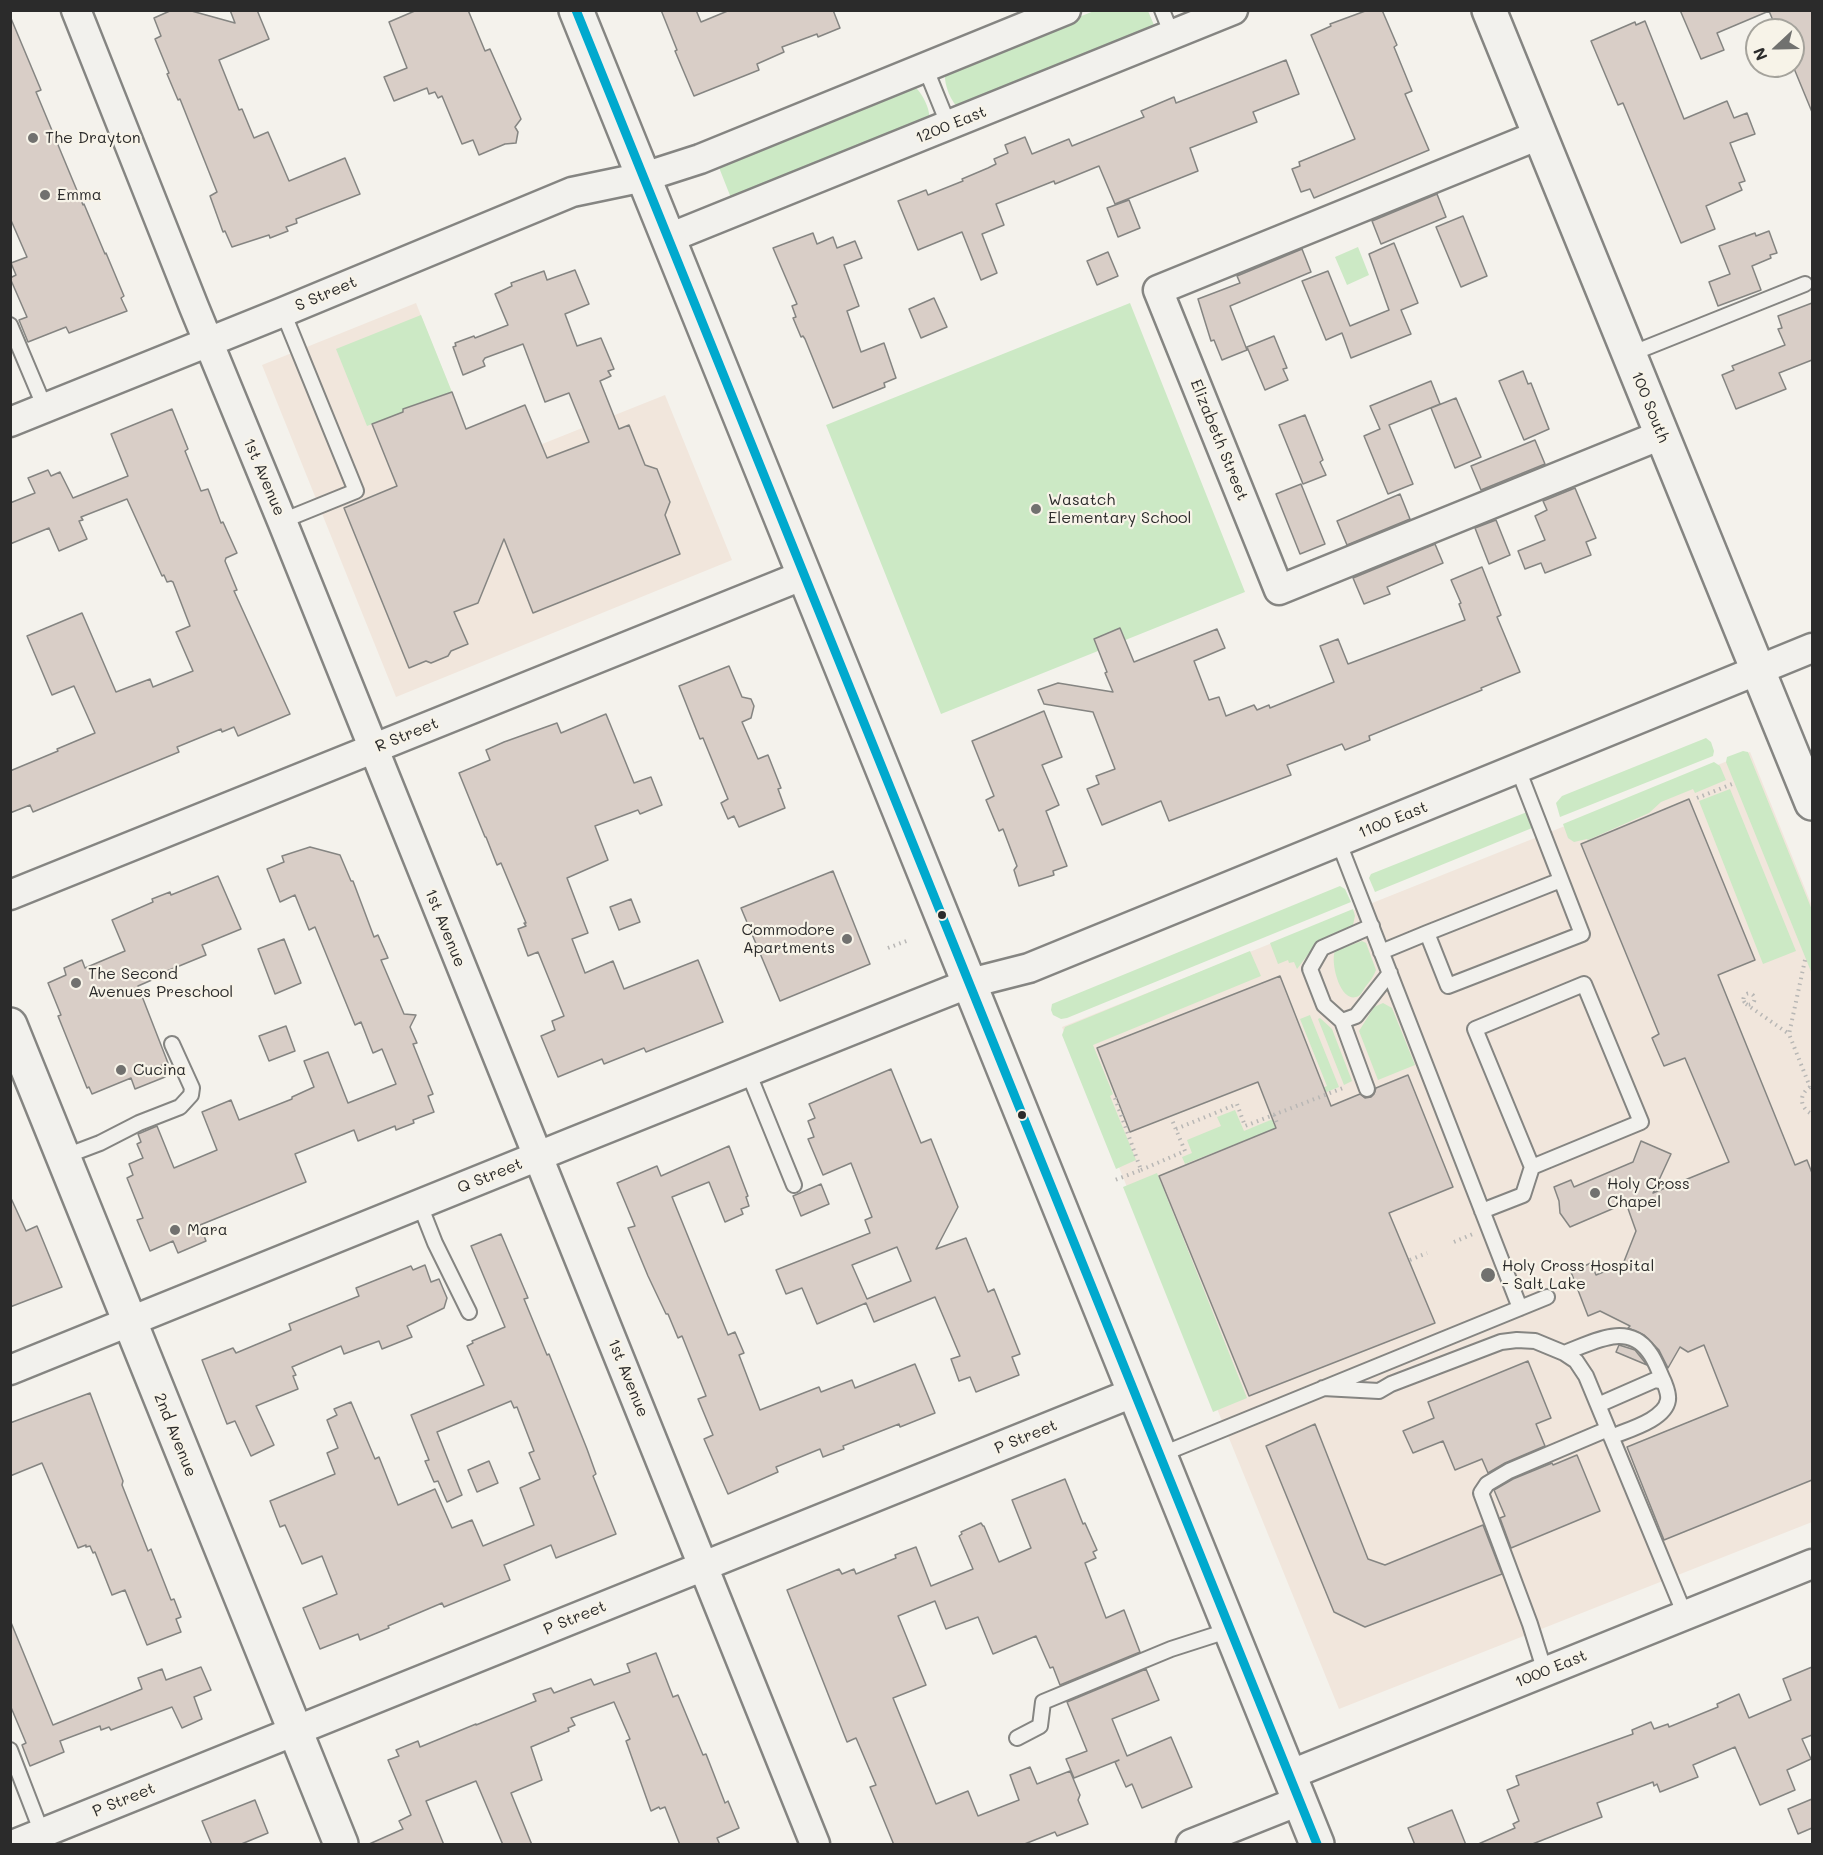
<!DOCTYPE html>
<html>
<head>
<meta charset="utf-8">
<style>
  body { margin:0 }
  #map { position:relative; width:1823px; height:1855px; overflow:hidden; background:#f4f2ec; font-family:Mali,sans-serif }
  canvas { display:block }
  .frame { position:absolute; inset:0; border:12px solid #2b2b2b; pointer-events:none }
  .north { position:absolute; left:1745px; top:18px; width:60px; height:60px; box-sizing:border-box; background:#f7f3e8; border:2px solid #a5a39c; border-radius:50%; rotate:248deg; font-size:16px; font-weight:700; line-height:24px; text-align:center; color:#2b2b2b }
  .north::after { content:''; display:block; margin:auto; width:21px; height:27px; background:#71716f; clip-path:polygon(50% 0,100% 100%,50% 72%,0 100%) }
</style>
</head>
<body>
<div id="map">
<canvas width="1823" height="1855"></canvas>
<div class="frame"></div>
<div class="north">N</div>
</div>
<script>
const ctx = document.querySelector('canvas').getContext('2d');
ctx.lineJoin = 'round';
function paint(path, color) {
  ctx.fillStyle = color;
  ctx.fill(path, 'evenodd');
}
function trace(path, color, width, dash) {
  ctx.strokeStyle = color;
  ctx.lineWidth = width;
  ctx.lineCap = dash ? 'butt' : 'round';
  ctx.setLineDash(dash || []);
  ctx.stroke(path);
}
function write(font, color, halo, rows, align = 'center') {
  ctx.font = font + ' Mali,sans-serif';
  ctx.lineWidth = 4.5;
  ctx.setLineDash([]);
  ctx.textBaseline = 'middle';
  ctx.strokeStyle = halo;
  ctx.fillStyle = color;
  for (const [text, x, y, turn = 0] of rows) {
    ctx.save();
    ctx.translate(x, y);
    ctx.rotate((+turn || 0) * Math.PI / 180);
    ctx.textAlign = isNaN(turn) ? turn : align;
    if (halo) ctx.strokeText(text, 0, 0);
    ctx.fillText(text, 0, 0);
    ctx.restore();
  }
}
paint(new Path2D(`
  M416,303L482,468L665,395L732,560L396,697L262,365Z
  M1750,752L1812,906V1522L1339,1709L1062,1027Z`), '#f1e6dc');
paint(new Path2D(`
  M1094,11H1148L1154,25L1153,32L960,110C951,102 944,85 945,74L951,68Z
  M915,87C923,94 932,112 929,123L731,198L720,170V165Z
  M1358,247L1369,275L1347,285L1335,257Z
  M1130,303L1245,592L941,714L826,425Z
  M421,315L452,392L404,409L403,412L367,426L336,349Z
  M1706,738L1711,742L1714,751L1713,756L1560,817L1556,803L1562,796Z
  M1743,751L1748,752L1812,910V974L1726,762L1727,757Z
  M1714,762L1720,766L1726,780L1695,793L1693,789L1661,802L1649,813L1588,840L1587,839L1574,842L1568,838L1563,824Z
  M1730,789L1796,951L1763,964L1699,801Z
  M1527,812L1532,815L1537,826L1375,892L1369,878L1371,874Z
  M1340,886L1345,889L1351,902L1067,1018L1061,1019L1053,1015L1051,1010L1052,1004Z
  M1353,909L1355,916L1353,925L1319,940L1297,969L1294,962L1289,963L1288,960L1278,964L1270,943Z
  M1362,941L1366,943L1376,970C1374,976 1370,981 1366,986C1363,990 1361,996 1356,997C1340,1002 1330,962 1335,951Z
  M1250,951L1261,976L1093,1045L1113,1094L1110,1096L1136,1160L1116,1169L1062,1035L1065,1027Z
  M1383,1003L1392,1008L1415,1065L1378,1080L1359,1031L1374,1007Z
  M1310,1015L1339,1087L1274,1113L1272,1109L1327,1086L1300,1019Z
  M1320,1018L1332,1029L1352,1081L1344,1085L1318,1019Z
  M1235,1110L1244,1131L1273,1119L1276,1128L1185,1164L1182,1157L1192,1153L1187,1140L1221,1126L1217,1117Z
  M1157,1173L1247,1398L1213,1412L1123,1187Z`), '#cce9c5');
const building = new Path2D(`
  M172,10H188L235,23L230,10H257L269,39L219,60L239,110L242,109L254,138L268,132L289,181L345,158L360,194L296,219L297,223L286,227L288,231L270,238L269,235L232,247L225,231L223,232L210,196L217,192L180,99L178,100L167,74L169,73L155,39L161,36L154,18Z
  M417,10H468L485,51L490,49L521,119L515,127L518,132L516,143L505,144L479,155L473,140L462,144L442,96L438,98L435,92L429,94L427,88L394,101L384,77L407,68L389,22Z
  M661,10H696L701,22L730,10H833L840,28L818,37L817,34L782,47L784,52L757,64L759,70L694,96L675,51L677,50Z
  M1368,10H1382L1397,45L1394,47L1412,91L1405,94L1429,150L1314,198L1310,189L1301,192L1292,169L1300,166L1299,162L1355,139L1311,35L1331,26L1330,24Z
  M1680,10H1812V112L1793,66V30H1777L1769,11L1717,33L1724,50L1701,59Z
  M10,16L41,90L36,92L83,205L84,204L105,254L106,253L124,296L121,298L127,311L69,333L66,327L28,342L19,320L27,317L10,278L16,275L11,263L27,257L10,218Z
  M1645,21L1684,119L1727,101L1734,118L1747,113L1755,134L1730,143L1745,181L1739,183L1742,190L1706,206L1715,229L1681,243L1623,103L1618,105L1591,41L1635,22L1636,25Z
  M1286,60L1299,94L1253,112L1257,122L1190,148L1198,171L1115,204L1099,166L1055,184L1054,181L996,204L1004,225L982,234L997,273L981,280L962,232L918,250L898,201L926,190L928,195L963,181L962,179L988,168L996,164L994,159L1008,153L1005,145L1025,137L1032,154L1069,139L1072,146L1144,117L1141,111L1174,97L1176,103Z
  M1437,194L1446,217L1381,244L1372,221Z
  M1129,200L1140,228L1118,237L1107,208Z
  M1463,216L1487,276L1461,287L1436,227Z
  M1769,231L1777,253L1770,255L1771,258L1752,266L1761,290L1718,306L1709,282L1730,274L1719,246L1755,233L1756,236Z
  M813,233L817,244L833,237L837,248L855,241L862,258L844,265L859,306L847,311L861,352L884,343L896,378L884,383L885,387L833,408L805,339L803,336L801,337L793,318L796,317L792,306L797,304L773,248Z
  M1394,243L1418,303L1401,310L1411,334L1351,358L1342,333L1326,340L1302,281L1328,271L1350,326L1389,310L1369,254Z
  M1302,249L1311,272L1230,306L1247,350L1222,360L1214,340L1211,341L1198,299L1240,283L1237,276Z
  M1108,252L1118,276L1097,285L1087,261Z
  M575,270L589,304L565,314L577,346L601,338L614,369L608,371L611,376L600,381L619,429L629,425L645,465L657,469L670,502L665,515L680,554L533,613L504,539L478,603L454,612L468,644L451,651L448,656L431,663L426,661L409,668L344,508L397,486L372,424L403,412V409L452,392L466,429L525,405L547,458L589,442L569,393L545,402L523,344L485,358L483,361L485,366L463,375L453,347L456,346L455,343L474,336L475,338L508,325L495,294L512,286L511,283L544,271L547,280Z
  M934,298L947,327L921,338L909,309Z
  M1812,303V360L1779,373L1786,389L1736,409L1722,375L1734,370L1732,366L1785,345L1778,329L1782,328L1778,316Z
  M1274,336L1287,368L1283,369L1288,380L1265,390L1247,347Z
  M1523,371L1528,384L1531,383L1549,429L1524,440L1499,381Z
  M1431,381L1440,404L1389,425L1413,484L1388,494L1364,436L1380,429L1370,406Z
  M1456,398L1481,457L1455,468L1431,408Z
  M172,409L188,449L185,451L201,491L208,489L221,523L223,522L237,553L226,558L225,561L237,590L234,591L290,714L238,736L234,727L222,732L221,729L177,747L179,752L33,812L30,805L10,813V771L58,751L57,749L95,733L74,686L52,695L27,636L82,613L116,692L150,679L153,687L193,671L176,632L190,626L173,582L171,581L167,582L164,575L162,576L127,499L81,517L83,520L79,521L87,539L59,551L49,528L10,544V503L35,493L28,478L48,470L51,476L60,472L73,498L128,476L111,434Z
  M1305,415L1323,460L1320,462L1326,475L1303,484L1279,425Z
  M1535,440L1545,464L1481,490L1471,466Z
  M1301,484L1325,544L1300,554L1276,494Z
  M1575,488L1596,538L1586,542L1591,555L1545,573L1541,563L1525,569L1518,551L1545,540L1535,516L1547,510L1543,501Z
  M1400,494L1410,519L1347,545L1337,521Z
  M1496,520L1510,555L1489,564L1475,528Z
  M1435,544L1443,563L1387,587L1390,594L1364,604L1353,578Z
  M1482,567L1501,615L1497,617L1520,672L1481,688L1482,690L1369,736L1370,740L1345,750L1342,744L1287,765L1291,775L1169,821L1161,801L1102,825L1087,789L1099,784L1096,776L1115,769L1093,712L1044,704L1038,690L1058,683L1113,692L1105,673L1107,672L1094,639L1120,628L1134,662L1217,629L1225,648L1194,661L1209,700L1219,697L1226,716L1254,705L1257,710L1269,705L1270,708L1334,682L1320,646L1338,639L1348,664L1465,620L1459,604L1461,603L1451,580Z
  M729,666L742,697L751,699L754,706L751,718L742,722L758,759L768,755L781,788L778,789L785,808L739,827L734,816L728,819L721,803L728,799L703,738L700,739L679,686Z
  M1044,711L1062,757L1042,765L1059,805L1046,811L1067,866L1053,871L1054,875L1019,886L1014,870L1017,866L1003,829L999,831L986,800L994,796L972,741Z
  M606,714L634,783L651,777L662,805L640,814L638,810L595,826L608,860L567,878L588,933L572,939L585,973L613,961L624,989L698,960L723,1022L646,1052L644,1048L604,1064L602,1059L558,1077L541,1036L555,1030L552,1021L564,1016L538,952L528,956L518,929L526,926L524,923H526L501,863L497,865L486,837H485L459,773L490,760L486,750L504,742L557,723L561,733Z
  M1689,799L1755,960L1718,975L1795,1165L1807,1160L1812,1173V1480L1664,1540L1627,1447L1728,1406L1704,1345L1688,1352L1680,1347L1668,1368L1659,1350L1644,1335L1628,1328L1630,1326L1600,1311L1588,1316L1571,1272L1591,1263L1596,1275L1623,1264L1636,1231L1626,1203L1570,1227L1560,1213L1559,1201L1554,1187L1571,1180L1574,1187L1633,1162L1641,1141L1671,1154L1653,1193L1729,1162L1685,1058L1664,1066L1652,1038L1659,1034L1581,844Z
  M310,847L340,855L351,881H353L374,937L378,935L388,958L381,960L404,1014L416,1015L410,1027L417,1043L413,1044L433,1094L428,1096L434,1112L413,1120L414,1123L396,1130L395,1126L358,1141L354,1130L295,1154L306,1182L200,1225L206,1241L178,1253L173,1241L150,1251L137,1220L143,1218L127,1178L133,1175L129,1164L143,1158L137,1144L141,1142L138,1134L157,1126L174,1168L217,1150L202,1112L231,1100L239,1120L292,1099V1097L314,1087L304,1061L328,1052L348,1103L396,1084L382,1049L373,1053L361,1022L355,1025L315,927L309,930L295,895L280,902L267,869L284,862L282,856Z
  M833,871L870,964L780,1001L741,908Z
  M218,876L241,929L202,945L206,955L167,971L168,973L138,986L168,1063L160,1066L165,1077L135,1089L131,1078L92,1094L89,1087L87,1088L58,1016L61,1015L48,983L66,975L64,968L82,960L85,968L125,951L112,920L153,902L152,899L170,892L171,895Z
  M631,899L640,922L619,930L610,907Z
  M284,939L301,983L275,994L258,949Z
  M1280,976L1331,1106L1360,1094L1365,1098L1371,1097L1374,1094L1376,1088L1408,1075L1453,1187L1389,1213L1435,1323L1249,1396L1159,1176L1276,1128L1258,1082L1130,1132L1097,1048Z
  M286,1026L295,1051L269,1061L259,1036Z
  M891,1069L921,1143L931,1139L958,1207L936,1249L966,1238L988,1292L994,1289L1020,1354L1012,1357L1019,1375L976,1392L970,1377L959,1381L951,1359L960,1356L935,1297L874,1322L866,1303L817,1324L802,1288L786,1294L776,1270L870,1233L865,1220L872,1217L851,1163L823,1175L808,1139L814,1137L808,1121L815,1118L809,1104ZM897,1247L911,1281L867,1299L852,1265Z
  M729,1146L748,1196L746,1197L749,1206L741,1209L743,1214L725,1222L709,1182L672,1197L728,1335L735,1332L744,1353L739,1355L760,1410L819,1387L821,1392L852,1380L855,1388L915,1364L935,1413L900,1427L899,1424L843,1446L844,1449L823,1457L820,1449L776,1467L778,1472L728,1494L704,1439L713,1435L698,1399L706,1396L682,1336L678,1338L668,1314H666L648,1276L628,1228L635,1226L617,1183L657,1166L661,1176Z
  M821,1184L829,1204L801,1216L793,1196Z
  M10,1196L26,1231L37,1226L62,1287L10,1307Z
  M501,1234L528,1298L524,1299L547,1355L549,1354L587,1449L596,1474L593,1476L616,1534L556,1558L551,1545L504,1565L510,1580L444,1607L442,1603L388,1626L389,1628L360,1640L358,1634L320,1649L303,1608L337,1594L322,1556L302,1564L285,1525L280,1527L270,1501L335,1474L327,1453L338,1448L327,1420L337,1415L334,1409L351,1402L375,1459L379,1457L398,1505L435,1489L452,1528L472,1520L483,1546L534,1525L520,1488L540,1479L529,1453L534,1451L517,1407L514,1408L511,1401L437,1432L462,1495L447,1502L438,1481L434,1482L425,1461L429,1460L411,1415L484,1385L467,1346L473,1343L472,1341L505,1327L471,1246Z
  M425,1265L431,1282L439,1279L447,1298L444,1308L407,1326L412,1337L382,1349L379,1341L344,1354L341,1346L292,1367L296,1375L293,1376L298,1389L256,1406L274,1445L251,1456L235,1421L227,1424L202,1360L233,1348L236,1353L291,1330L289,1324L359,1296L356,1288L411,1266L413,1270Z
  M1619,1345L1635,1350L1647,1365L1616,1352Z
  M1528,1361L1551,1418L1536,1424L1545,1446L1505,1463L1488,1473L1482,1459L1455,1470L1443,1441L1413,1453L1403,1431L1434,1418L1428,1402Z
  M90,1393L123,1481L122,1485L148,1551L151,1549L171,1600L174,1599L181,1617L176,1619L181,1632L147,1645L125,1590L112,1595L95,1552L93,1553L90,1546L86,1547V1545L78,1548L42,1463L10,1476V1423Z
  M1315,1424L1368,1559L1385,1565L1483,1525L1502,1574L1365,1627L1334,1612L1266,1446Z
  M1577,1455L1600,1511L1511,1548L1500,1518L1505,1516L1494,1490L1513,1479L1552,1463L1553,1465Z
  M489,1461L498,1483L477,1492L468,1470Z
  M1065,1479L1083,1524L1085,1523L1097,1550L1093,1552L1096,1558L1085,1563L1106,1618L1124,1610L1140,1652L1060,1685L1053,1667L1050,1668L1036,1636L993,1654L978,1617L946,1629L935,1601L898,1616L926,1685L893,1698L936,1804L968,1791L978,1816L1019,1800L1010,1775L1030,1767L1037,1784L1070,1771L1080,1795L1078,1800L1088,1824L1057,1836L1055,1832L1022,1845H894L870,1787L876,1785L856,1738L847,1742L787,1590L839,1569L842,1574L854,1569L856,1574L896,1558L895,1555L916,1547L931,1586L973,1569L959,1536L962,1534L961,1532L981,1523L983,1526H984L999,1562L1031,1548L1012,1500Z
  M10,1620L53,1725L142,1689L138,1678L162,1669L166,1680L201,1667L211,1690L194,1697L202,1719L182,1728L172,1707L111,1730L109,1727L101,1730L100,1726L60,1741L64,1752L30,1766L22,1745L26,1743L10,1705Z
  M656,1653L673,1697L678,1695L703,1755L706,1754L725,1803L728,1801L739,1828L717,1838L720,1845H680L665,1807L660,1809L659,1807L651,1811L626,1741L630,1739L614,1702L571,1718L575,1725L568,1728L569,1731L531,1747L542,1780L511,1793L532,1845H503L476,1781L426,1801L444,1845H367L403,1829L399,1821L411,1815L388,1760L399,1756L396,1750L418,1741L420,1747L476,1724V1725L536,1701L533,1694L551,1688L554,1693L591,1679L594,1685L630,1672L627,1664Z
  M1812,1667V1735L1802,1739L1811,1759L1787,1770L1795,1790L1760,1805L1735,1747L1693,1765L1698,1777L1660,1792L1657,1784L1654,1786L1653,1782L1597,1803L1602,1817L1573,1828L1530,1845H1476L1515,1828L1513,1824L1519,1821L1507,1790L1519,1785L1516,1776L1633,1734L1632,1730L1651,1722L1654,1729L1668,1724L1669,1727L1718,1707L1717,1704L1739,1694L1749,1718L1791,1700L1783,1679Z
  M1146,1669L1159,1700L1112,1719L1127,1756L1171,1737L1192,1787L1142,1808L1132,1784L1126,1787L1115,1762L1119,1760L1074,1778L1066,1759L1087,1751L1067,1702Z
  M1812,1799V1828L1798,1834L1788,1809Z
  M255,1800L268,1833L239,1845H212L202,1821Z
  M1452,1810L1466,1845H1415L1408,1828Z`);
paint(building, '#d9cec7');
trace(building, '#858582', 1.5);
const lane = new Path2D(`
  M1162,10L1172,35
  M925,67L949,126
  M10,325L45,408
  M1628,355L1805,284
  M282,521L356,491L283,312
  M1339,843L1520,1308
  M1372,926L1322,948L1310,969L1324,1005L1342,1021L1356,1016L1390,973
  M1427,933L1448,986L1582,934L1518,769
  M1381,952L1427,933L1561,880
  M1342,1021L1367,1089
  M748,1072L794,1185
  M63,1157L100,1143L139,1123L180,1107L191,1095L192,1088L172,1044
  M420,1205L435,1243L469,1312
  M1482,1211L1523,1195L1532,1167L1475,1029L1584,984L1641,1122L1532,1167
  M1564,1353C1592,1343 1627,1321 1649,1352C1656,1361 1659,1372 1664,1382
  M1323,1388L1379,1391L1391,1384L1501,1342L1517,1340L1535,1341L1564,1353L1576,1361L1586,1376L1685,1615
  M1598,1405L1655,1380L1664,1382C1666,1387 1669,1394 1668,1400C1665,1420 1627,1430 1611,1437
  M1160,1455L1547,1297
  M1545,1672L1530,1624L1481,1493L1487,1484L1509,1471L1608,1429
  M1017,1738L1040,1726L1043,1702L1171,1649L1230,1630
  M10,1750L42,1833`);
const street = new Path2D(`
  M76,10L194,307L282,521L815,1844
  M1539,135L1158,290L1279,590L1661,435
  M669,238L1233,10
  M10,422L283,312L572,192L644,177L700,159L1066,10
  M10,895L804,575
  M10,1370L573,1142L912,1006L970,983L1029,968L1812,648
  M1289,1775L1812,1564
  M15,1844L1135,1392
  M1191,1844L1299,1801`);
const secondary = new Path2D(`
  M576,10L1317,1844
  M1489,10L1812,803
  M10,1025L341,1844`);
trace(lane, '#858582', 18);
trace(street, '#858582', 33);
trace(secondary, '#858582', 38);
trace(new Path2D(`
  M1697,798L1732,784
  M888,948L909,940
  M1805,960L1789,1034L1810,1087
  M1743.5 999a5.5 5.5 0 1 1 11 0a5.5 5.5 0 1 1-11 0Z
  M1746,1004L1789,1034
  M1810,1087C1798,1095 1800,1108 1812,1114
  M1115,1098L1141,1170L1115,1180
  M1274,1115L1278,1126
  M1176,1129L1237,1104L1245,1126L1343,1088
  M1141,1170L1185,1151L1172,1120
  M1454,1242L1473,1234
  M1410,1260L1427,1253`), '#b8b7b5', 4, [1.5, 4.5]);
trace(lane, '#f2f1ed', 14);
trace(street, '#f2f1ed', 28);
trace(secondary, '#f2f1ed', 33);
trace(new Path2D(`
  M576,10L1317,1844`), '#00a9ce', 9);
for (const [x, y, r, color] of [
  [33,138,6,"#71716f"],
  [45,195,6,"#71716f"],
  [1036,509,6,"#71716f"],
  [942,915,5,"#2b2b2b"],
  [847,939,6,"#71716f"],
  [76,983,6,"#71716f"],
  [121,1070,6,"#71716f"],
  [1022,1115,5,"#2b2b2b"],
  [1595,1193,6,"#71716f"],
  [175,1230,6,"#71716f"],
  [1488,1275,8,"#71716f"]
]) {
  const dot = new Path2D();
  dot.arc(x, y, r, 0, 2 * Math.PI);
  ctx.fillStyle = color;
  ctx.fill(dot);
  trace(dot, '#f7f3e8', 2);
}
write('16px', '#2b2b2b', '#f7f3e8', [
  ["1200 East",951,125,-22],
  ["S Street",326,294,-23],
  ["100 South",1650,407,68],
  ["Elizabeth Street",1219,440,68],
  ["1st Avenue",264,477,67],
  ["R Street",407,735,-22],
  ["1100 East",1393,820,-22],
  ["1st Avenue",445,928,68],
  ["Q Street",490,1176,-22],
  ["1st Avenue",628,1378,68],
  ["2nd Avenue",175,1435,68],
  ["P Street",1026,1437,-22],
  ["P Street",575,1618,-22],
  ["1000 East",1551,1669,-22],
  ["P Street",124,1800,-22]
]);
write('16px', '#2b2b2b', '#f7f3e8', [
  ["The Drayton",45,138],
  ["Emma",57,195],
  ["Wasatch",1048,500],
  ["Elementary School",1048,518],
  ["Commodore",835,930,"right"],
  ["Apartments",835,948,"right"],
  ["The Second",88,974],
  ["Avenues Preschool",88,992],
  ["Cucina",133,1070],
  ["Holy Cross",1607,1184],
  ["Chapel",1607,1202],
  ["Mara",187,1230],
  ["Holy Cross Hospital",1502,1266],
  ["- Salt Lake",1502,1284]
], 'left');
</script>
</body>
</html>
